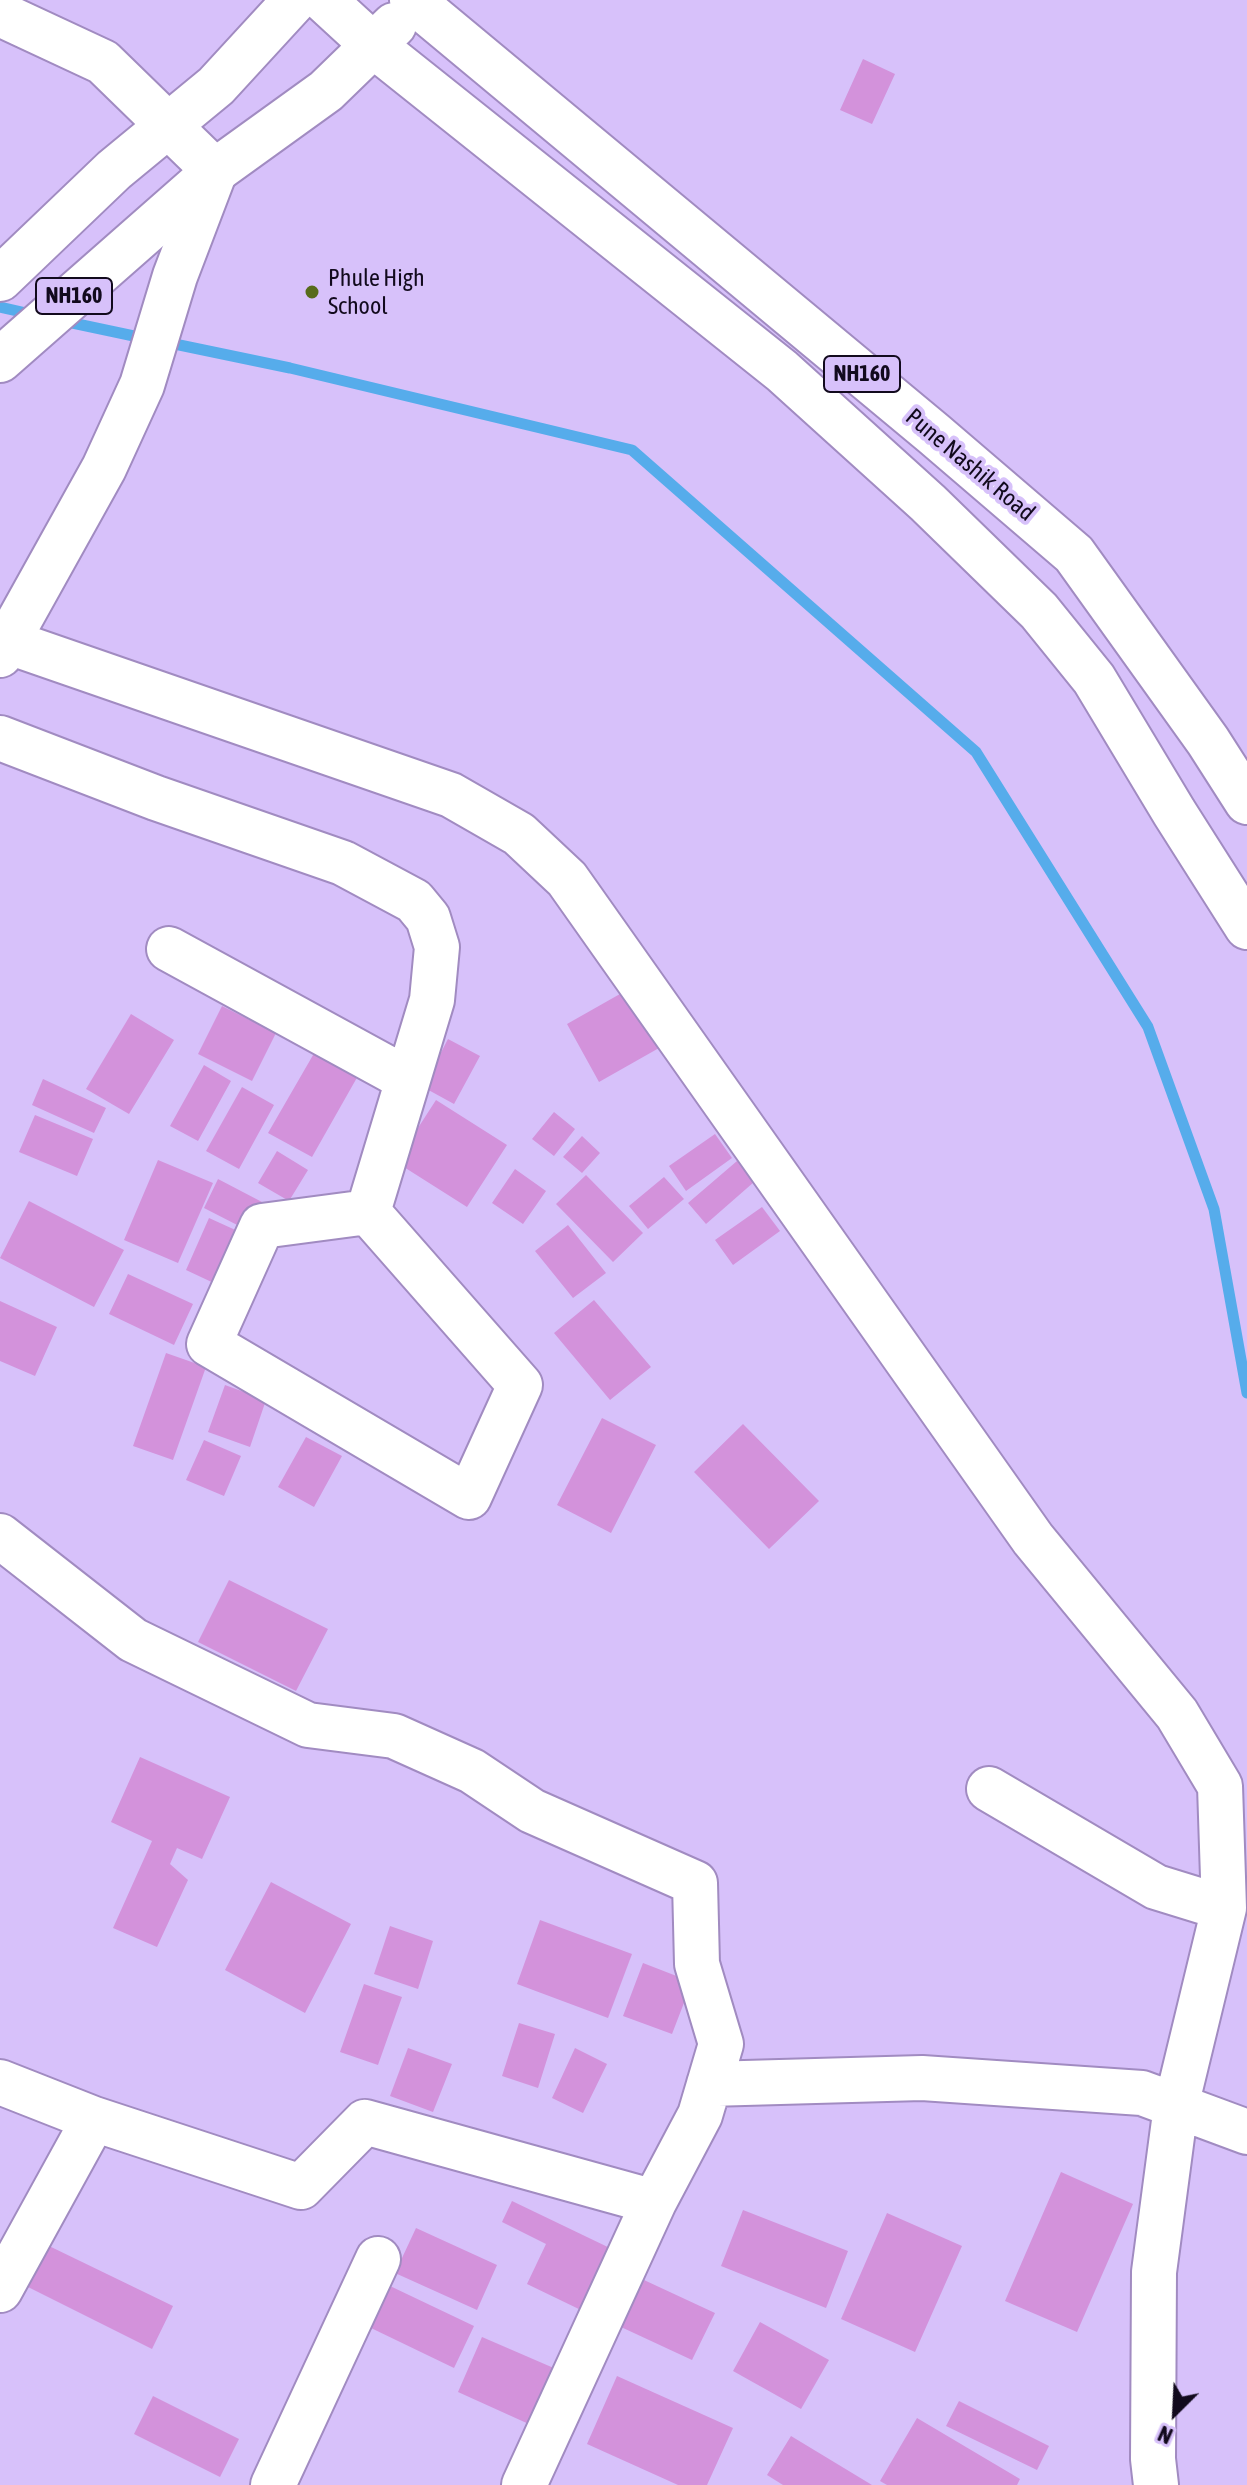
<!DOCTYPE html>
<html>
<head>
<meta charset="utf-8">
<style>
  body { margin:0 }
  #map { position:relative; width:1247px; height:2485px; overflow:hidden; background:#d7c1fa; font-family:"Asap Condensed",sans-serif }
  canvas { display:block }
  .north { position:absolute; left:1135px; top:2373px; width:80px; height:80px; -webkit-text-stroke:6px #d7c1fa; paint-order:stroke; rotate:204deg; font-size:22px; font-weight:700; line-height:32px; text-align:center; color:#120a1d }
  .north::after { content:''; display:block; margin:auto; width:28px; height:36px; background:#120a1d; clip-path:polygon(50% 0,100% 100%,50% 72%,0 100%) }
</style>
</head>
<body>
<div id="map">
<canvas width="1247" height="2485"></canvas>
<div class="north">N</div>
</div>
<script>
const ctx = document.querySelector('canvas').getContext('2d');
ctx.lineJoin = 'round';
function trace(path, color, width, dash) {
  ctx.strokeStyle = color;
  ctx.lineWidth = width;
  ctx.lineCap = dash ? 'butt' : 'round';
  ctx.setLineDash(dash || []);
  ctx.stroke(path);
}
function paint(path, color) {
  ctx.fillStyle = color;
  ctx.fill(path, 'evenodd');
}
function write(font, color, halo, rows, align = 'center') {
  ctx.font = font + ' "Asap Condensed",sans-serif';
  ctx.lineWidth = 8;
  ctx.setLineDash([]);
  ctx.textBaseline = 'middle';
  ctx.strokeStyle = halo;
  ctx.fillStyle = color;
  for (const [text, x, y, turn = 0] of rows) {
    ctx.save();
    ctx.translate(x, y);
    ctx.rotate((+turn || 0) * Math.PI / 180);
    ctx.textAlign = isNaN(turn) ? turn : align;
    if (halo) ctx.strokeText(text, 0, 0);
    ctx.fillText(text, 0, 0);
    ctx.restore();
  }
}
trace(new Path2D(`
  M0,307L35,315
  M63,321L148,339
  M165,342L290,368L632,450L976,752L1148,1027L1214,1209L1247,1393`), '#56aceb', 11);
paint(new Path2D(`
  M863,59L895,74L872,124L840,110Z
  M627,990L659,1048L599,1082L567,1024Z
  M222,1006L276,1033L252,1081L198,1054Z
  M131,1014L174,1040L129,1114L86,1089Z
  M448,1039L480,1056L454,1104L423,1087Z
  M320,1043L363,1067L312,1157L268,1133Z
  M204,1065L231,1081L198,1141L170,1126Z
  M43,1079L106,1108L94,1133L32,1105Z
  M242,1087L274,1105L239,1169L206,1151Z
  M436,1100L507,1145L467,1207L396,1162Z
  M554,1112L575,1129L554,1156L532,1139Z
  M35,1115L93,1139L77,1176L19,1152Z
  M715,1134L732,1158L686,1191L669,1166Z
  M582,1136L600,1153L582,1173L563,1157Z
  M277,1151L308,1170L289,1201L258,1183Z
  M158,1160L213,1183L178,1263L124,1240Z
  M737,1161L754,1182L706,1224L688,1203Z
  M515,1169L546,1191L523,1224L492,1203Z
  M586,1175L643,1233L613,1262L556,1204Z
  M664,1177L684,1199L648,1229L629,1206Z
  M218,1179L262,1202L247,1230L204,1208Z
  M29,1201L124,1250L94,1307L0,1258Z
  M762,1207L780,1231L733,1265L715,1240Z
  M209,1218L242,1233L218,1285L186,1270Z
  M568,1225L606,1273L573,1298L535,1251Z
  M128,1274L193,1304L174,1345L109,1314Z
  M594,1300L651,1367L610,1400L554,1333Z
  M0,1301L57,1327L35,1376L0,1361Z
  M166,1353L206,1367L173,1460L133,1446Z
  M225,1385L266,1400L250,1447L208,1432Z
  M602,1418L656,1445L611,1533L557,1505Z
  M743,1424L819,1501L769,1549L694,1472Z
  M306,1437L342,1456L314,1507L278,1487Z
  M204,1440L241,1456L224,1496L186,1480Z
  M229,1580L328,1629L296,1691L198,1642Z
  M140,1757L230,1797L202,1859L177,1848L170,1864L188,1880L157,1947L113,1928L152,1841L111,1822Z
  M271,1882L351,1924L305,2013L225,1970Z
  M540,1920L632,1954L608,2018L517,1984Z
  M390,1926L433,1941L418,1989L374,1974Z
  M643,1963L692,1982L672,2034L623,2016Z
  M364,1984L402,1997L378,2065L340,2052Z
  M519,2023L555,2034L538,2088L502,2076Z
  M408,2048L452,2064L433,2112L390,2096Z
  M575,2048L607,2064L583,2113L552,2098Z
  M1061,2172L1133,2204L1077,2332L1005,2301Z
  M512,2201L614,2250L585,2312L527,2284L546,2244L502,2222Z
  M743,2210L848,2251L826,2308L721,2266Z
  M887,2213L962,2246L915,2352L841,2319Z
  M416,2228L497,2265L477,2310L395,2273Z
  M47,2245L173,2306L152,2349L26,2286Z
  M644,2280L715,2313L692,2360L621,2327Z
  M390,2286L474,2326L454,2368L371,2328Z
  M760,2322L829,2360L801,2409L733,2371Z
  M482,2337L556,2369L531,2425L458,2392Z
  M617,2376L733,2428L707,2485H678L587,2444Z
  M153,2396L239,2439L220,2477L134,2434Z
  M959,2401L1049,2446L1037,2470L946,2426Z
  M917,2418L1020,2479L1017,2485H887L880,2481Z
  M791,2436L872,2485H783L767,2475Z`), '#d392db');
const minor = new Path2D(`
  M0,14L103,62L215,171L175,276L142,385L104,468L0,655
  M9,642L451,795L519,834L567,879L1033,1539L1177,1714L1220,1786L1224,1908L1176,2106L1154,2272L1153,2459L1156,2485
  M0,738L156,798L343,863L414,901L428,918L437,947L432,1000L368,1212
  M169,949L407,1079
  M368,1212L520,1385L469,1497L209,1344L262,1226Z
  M0,1536L133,1640L308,1725L394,1736L472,1771L532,1811L695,1883L697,1964L721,2044L700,2115L654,2202L524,2485
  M989,1789L1156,1887L1224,1908
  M0,2082L94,2119L301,2187L365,2122L654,2202
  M709,2084L922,2078L1142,2093L1247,2132
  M0,2290L94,2119
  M273,2485L378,2259`);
const major = new Path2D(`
  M324,0L373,45L782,371L928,503L1039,611L1094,679L1174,812L1247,927
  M412,0L934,434L1074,554L1208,741L1247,802
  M0,279L114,170L216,86L295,0
  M0,360L215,171L326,91L394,25`);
trace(minor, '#a18bc1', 48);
trace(major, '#a18bc1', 48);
trace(minor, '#fff', 44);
trace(major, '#fff', 44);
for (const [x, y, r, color] of [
  [312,292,8,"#576b1a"]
]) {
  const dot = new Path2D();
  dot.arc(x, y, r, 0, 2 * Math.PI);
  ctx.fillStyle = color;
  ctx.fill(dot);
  trace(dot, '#d7c1fa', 3);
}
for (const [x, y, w] of [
  [74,296,76],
  [862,374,76]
]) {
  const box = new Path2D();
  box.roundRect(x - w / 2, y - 18, w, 36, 6);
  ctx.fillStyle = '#d7c1fa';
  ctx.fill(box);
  trace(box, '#120a1d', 2);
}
write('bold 22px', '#120a1d', null, [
  ["NH160",74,296],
  ["NH160",862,374]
]);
write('24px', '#120a1d', '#d7c1fa', [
  ["Phule High",328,278],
  ["School",328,306]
], 'left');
write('24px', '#120a1d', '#d7c1fa', [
  ["Pune Nashik Road",970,465,40]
]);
</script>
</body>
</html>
